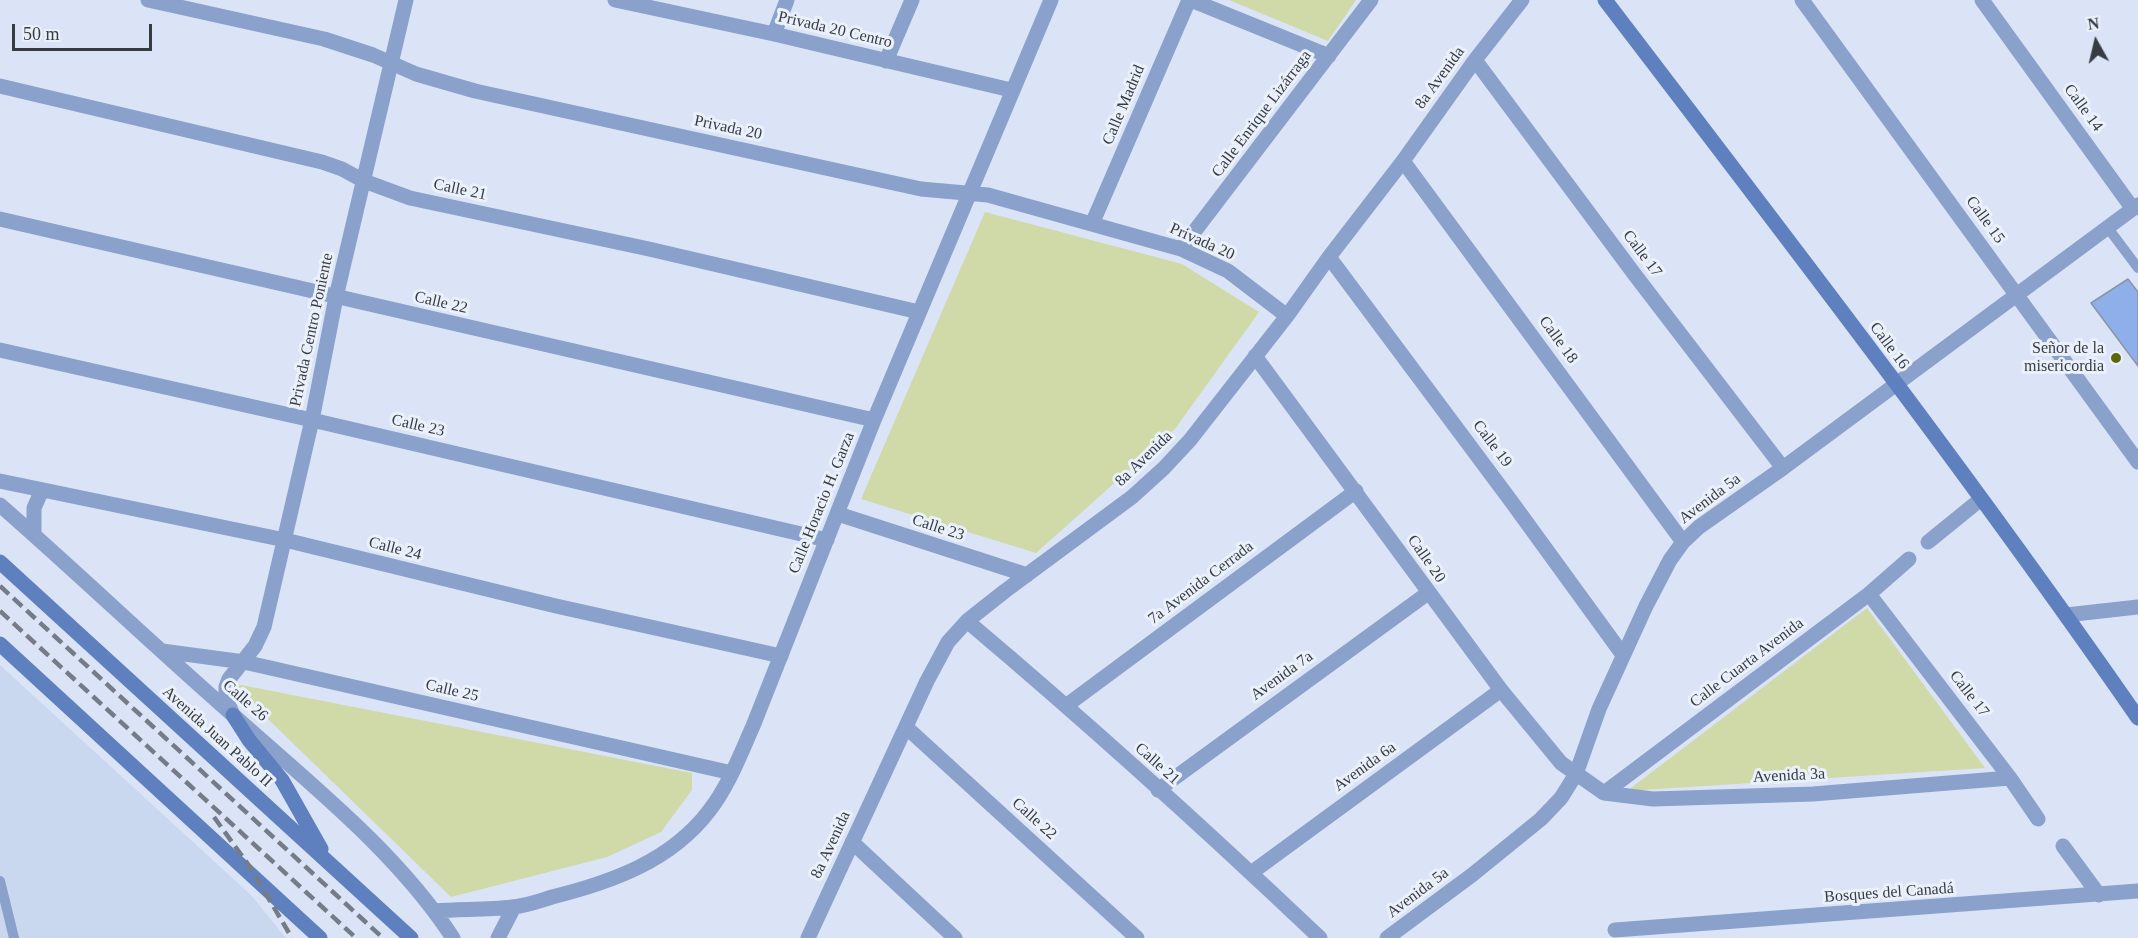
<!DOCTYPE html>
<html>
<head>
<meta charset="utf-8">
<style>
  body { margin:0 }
  #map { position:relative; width:2138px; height:938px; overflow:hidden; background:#dae4f6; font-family:Georgia,serif }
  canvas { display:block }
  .north { position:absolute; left:2066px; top:12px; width:60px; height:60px; -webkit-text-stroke:4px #eaf1fb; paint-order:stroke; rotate:352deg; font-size:16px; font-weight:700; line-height:24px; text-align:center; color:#373b42 }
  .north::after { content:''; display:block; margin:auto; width:21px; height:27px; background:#373b42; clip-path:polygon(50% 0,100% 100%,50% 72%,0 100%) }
  .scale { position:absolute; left:12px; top:24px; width:140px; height:27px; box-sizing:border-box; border:3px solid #373b42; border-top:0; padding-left:8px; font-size:18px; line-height:21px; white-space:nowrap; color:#373b42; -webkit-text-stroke:4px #eaf1fb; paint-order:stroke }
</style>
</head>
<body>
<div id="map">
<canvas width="2138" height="938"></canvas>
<div class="north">N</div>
<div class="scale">50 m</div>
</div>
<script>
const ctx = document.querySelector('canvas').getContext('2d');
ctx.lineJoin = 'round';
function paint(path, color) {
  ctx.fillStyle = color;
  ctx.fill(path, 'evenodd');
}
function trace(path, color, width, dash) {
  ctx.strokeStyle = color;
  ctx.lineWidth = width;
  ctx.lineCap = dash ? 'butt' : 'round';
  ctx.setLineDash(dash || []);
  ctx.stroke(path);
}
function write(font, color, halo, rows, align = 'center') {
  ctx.font = font + ' Georgia,serif';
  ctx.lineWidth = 6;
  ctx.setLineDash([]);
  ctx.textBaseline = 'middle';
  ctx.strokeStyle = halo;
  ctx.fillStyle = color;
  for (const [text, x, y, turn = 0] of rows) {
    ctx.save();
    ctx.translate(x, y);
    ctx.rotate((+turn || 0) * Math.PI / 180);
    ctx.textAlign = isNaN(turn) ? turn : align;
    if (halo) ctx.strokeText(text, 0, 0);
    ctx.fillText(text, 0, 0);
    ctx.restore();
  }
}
paint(new Path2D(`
  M0,665L252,896L286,938H0Z`), '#cad8ef');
paint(new Path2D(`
  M1229,0H1356L1328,41Z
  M985,212L1182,264L1259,312L1175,429L1036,553L861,499Z
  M1867,608L1985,768L1627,791Z
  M231,683L692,773V790L661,832L607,857L451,897Z`), '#d0d9a8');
const building = new Path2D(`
  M2128,279L2138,292V366L2091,303Z`);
paint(building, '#8fafea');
trace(building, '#8c95a5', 1.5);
trace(new Path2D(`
  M2108,228L2138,268
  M0,881L14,938`), '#8aa1cc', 10);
trace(new Path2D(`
  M148,0L324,39L373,55L416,74L475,91L921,189L988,195L1181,249L1228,271L1287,316
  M615,0L774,34L1011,90
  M1191,0L1329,56
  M1802,0L2138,462
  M1982,0L2133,209
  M774,34L787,0
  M1475,60L1635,275L1783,468
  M886,61L912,0
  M0,86L322,162L342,169L364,181L410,198L649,249L919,312
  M1403,161L1683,542
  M0,219L874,420
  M1092,224L1189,0
  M1181,249L1371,0
  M1329,257L1511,501L1623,655
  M0,350L312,420L827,540
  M1255,356L1501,690L1561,763L1604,793L1653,799L1813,794L2010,778
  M0,481L285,540L556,606L781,656
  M0,505C79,574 154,646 233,715C310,784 396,851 453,938
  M838,514L1027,575
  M34,534V508L42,490
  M1928,542L1981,499
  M1869,594L2010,778L2038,819
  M2066,615L2138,607
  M967,621C1088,723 1205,829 1320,938
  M162,651L244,662L732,773
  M1067,705L1356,491
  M233,715L226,698V687L229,679L255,646L264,627L312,420L336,297L406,0
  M906,727L1137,938
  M1158,790L1428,593
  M1604,793L1869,594L1909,559
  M852,842L955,938
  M2063,846L2099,895
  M1251,873L1501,690
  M435,911C460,909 487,910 512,907C526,906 539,901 552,897C612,882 671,861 709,811C729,785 740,755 753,726L874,420L1051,0
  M1615,930L2138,891
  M498,938L514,907
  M808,938L927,681L948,642L967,621L1005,591L1132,497L1164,468L1190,440L1287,316L1329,257L1403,161L1475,60L1522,0
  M1387,938L1472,875L1541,819L1561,798L1576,774L1599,709L1646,606L1670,560L1683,542L1699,527L1783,468L2138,205`), '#8aa1cc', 15);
trace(new Path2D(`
  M1605,0C1786,237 1968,473 2138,718
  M0,562L411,938
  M0,644L320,938
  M233,715L249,740L282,780L321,849`), '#5f80bf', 15);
trace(new Path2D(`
  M0,586L383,938
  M0,611L356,938
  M214,817L250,867L292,938`), '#767c87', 4.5, [12, 6]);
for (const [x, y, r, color] of [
  [2116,358,6,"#5d6709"]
]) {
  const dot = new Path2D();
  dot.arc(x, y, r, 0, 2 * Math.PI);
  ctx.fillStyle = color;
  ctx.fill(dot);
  trace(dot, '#eaf1fb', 2);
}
write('16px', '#373b42', '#eaf1fb', [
  ["Privada 20 Centro",835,30,13],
  ["8a Avenida",1440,78,-54],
  ["Calle Madrid",1124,105,-67],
  ["Calle 14",2083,108,54],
  ["Calle Enrique Lizárraga",1262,114,-53],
  ["Privada 20",728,128,12],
  ["Calle 21",460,190,12],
  ["Calle 15",1985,220,54],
  ["Privada 20",1202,242,24],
  ["Calle 17",1642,254,53],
  ["Calle 22",441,303,13],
  ["Privada Centro Poniente",312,330,-78],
  ["Calle 18",1558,340,54],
  ["Calle 16",1889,346,53],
  ["Calle 23",418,426,13],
  ["Calle 19",1492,444,53],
  ["8a Avenida",1144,459,-44],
  ["Avenida 5a",1710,499,-37],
  ["Calle Horacio H. Garza",822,503,-68],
  ["Calle 23",938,528,18],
  ["Calle 24",395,549,14],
  ["Calle 20",1426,559,55],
  ["7a Avenida Cerrada",1201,583,-37],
  ["Calle Cuarta Avenida",1747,663,-37],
  ["Avenida 7a",1282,676,-36],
  ["Calle 25",452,691,13],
  ["Calle 17",1969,694,52],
  ["Calle 26",245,701,41],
  ["Avenida Juan Pablo II",217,737,42],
  ["Calle 21",1157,764,42],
  ["Avenida 6a",1365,767,-36],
  ["Avenida 3a",1789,776,-3],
  ["Calle 22",1034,819,42],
  ["8a Avenida",831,845,-65],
  ["Avenida 5a",1418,893,-37],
  ["Bosques del Canadá",1889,893,-4]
]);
write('16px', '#373b42', '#eaf1fb', [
  ["Señor de la",2104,349],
  ["misericordia",2104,367]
], 'right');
</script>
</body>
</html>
